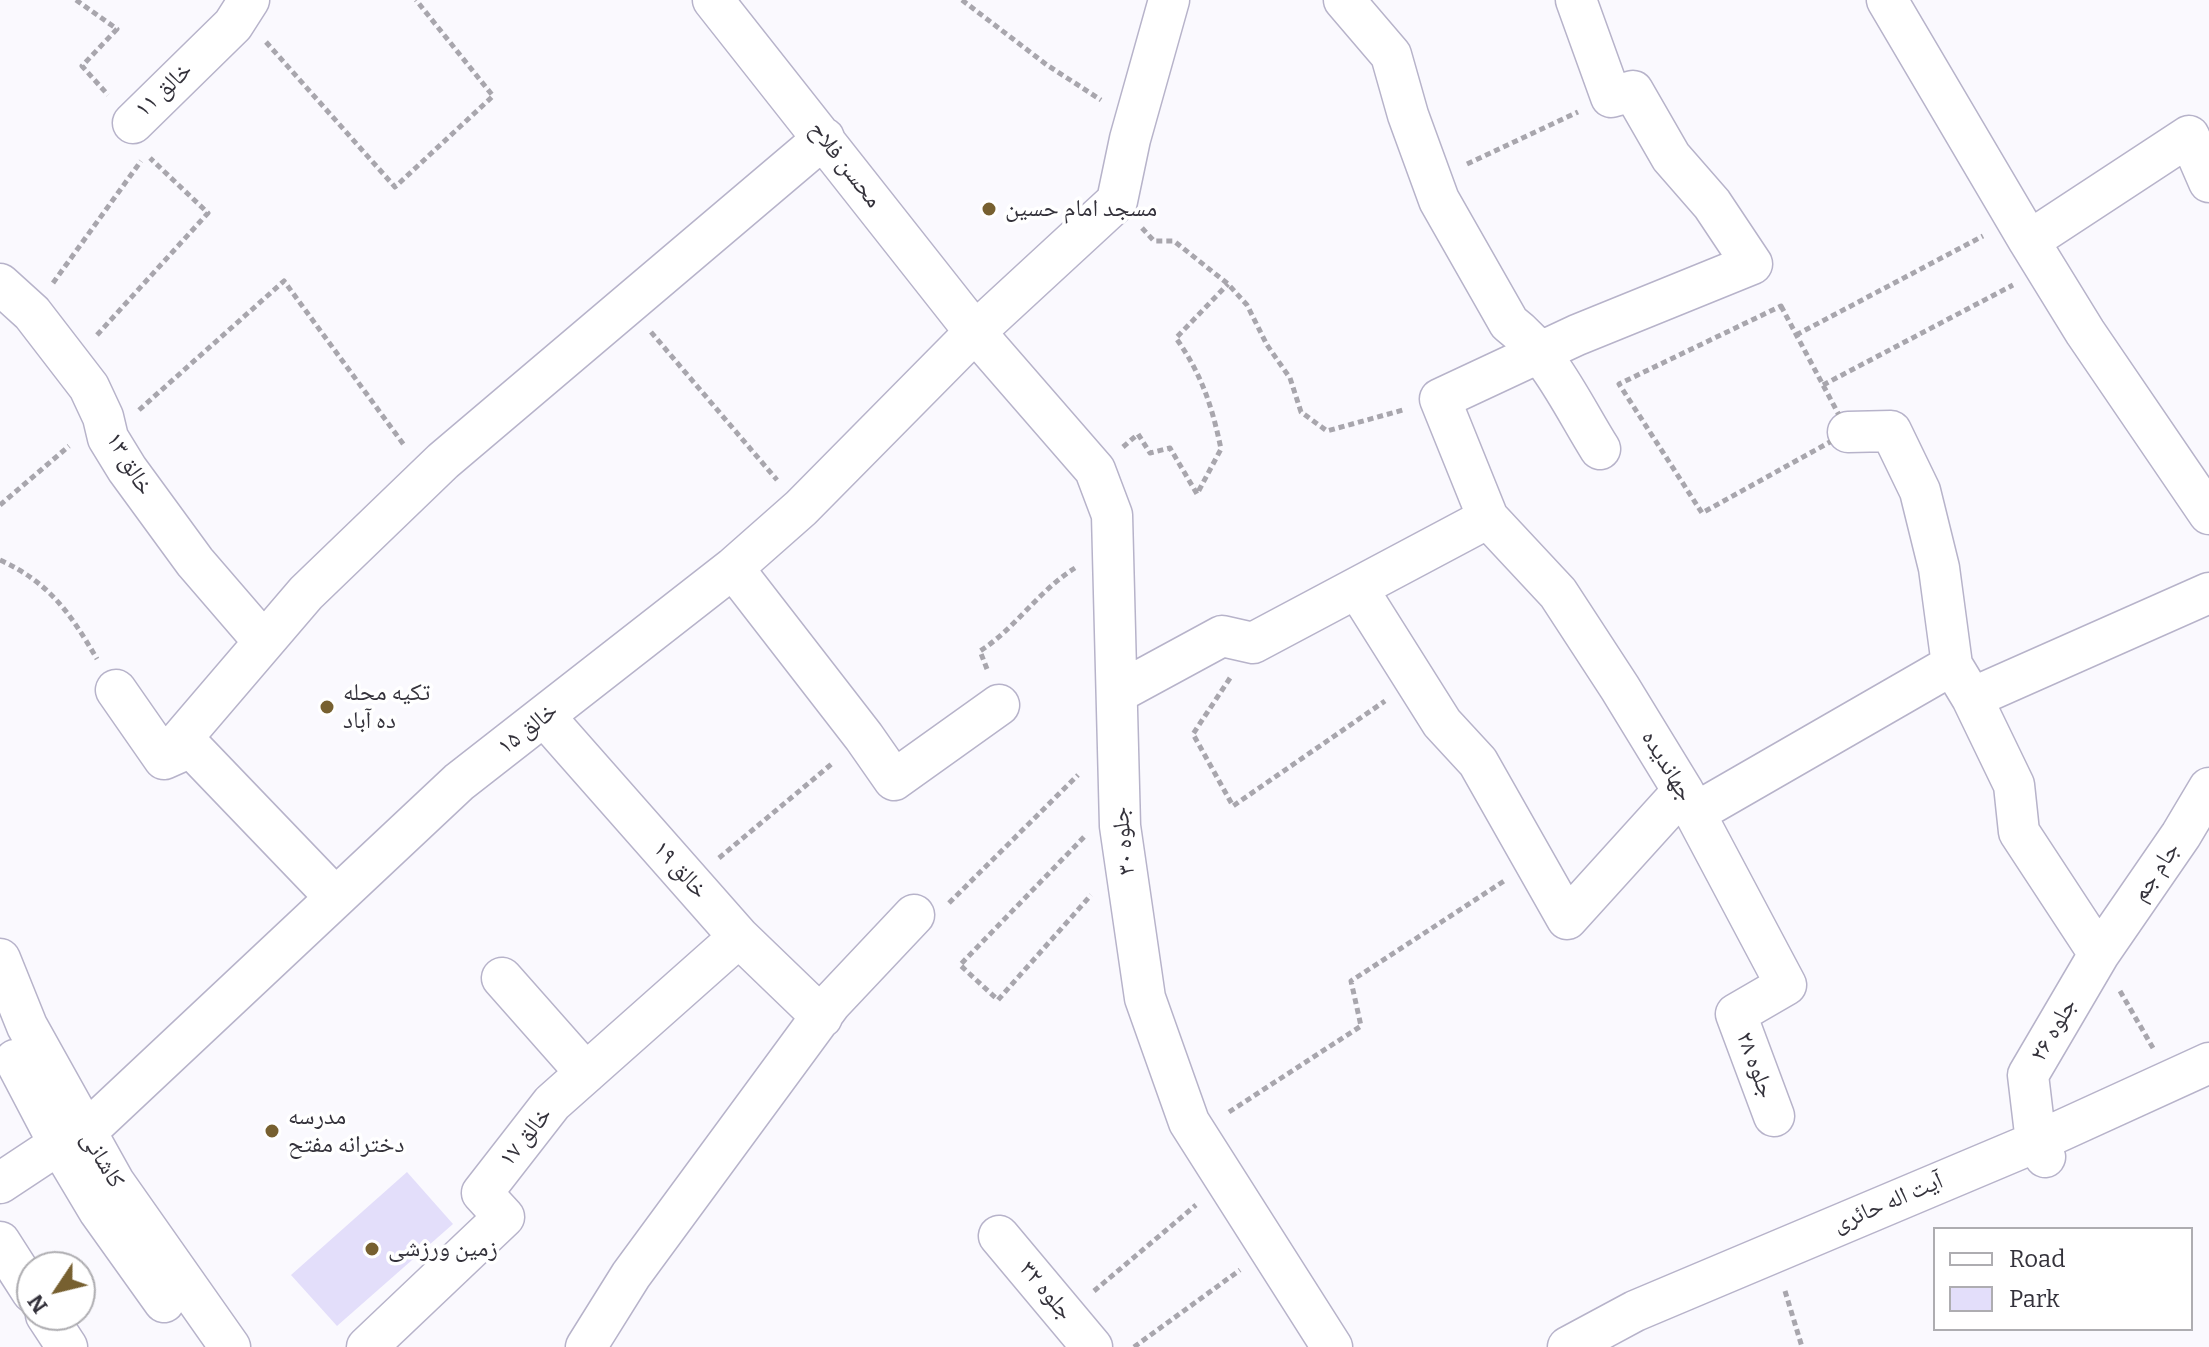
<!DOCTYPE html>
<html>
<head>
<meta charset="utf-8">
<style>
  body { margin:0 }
  #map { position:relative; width:2209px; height:1347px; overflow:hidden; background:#faf9fe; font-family:Bitter,serif }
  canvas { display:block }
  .legend { position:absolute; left:1933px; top:1227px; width:260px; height:104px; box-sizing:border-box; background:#fff; border:2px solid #aeadb1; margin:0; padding:10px 14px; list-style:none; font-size:24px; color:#34323b }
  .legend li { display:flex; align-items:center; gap:16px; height:40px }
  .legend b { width:40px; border:2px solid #aeadb1 }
  .north { position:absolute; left:16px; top:1251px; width:80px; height:80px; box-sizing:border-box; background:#fff; border:2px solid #aeadb1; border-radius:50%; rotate:235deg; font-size:22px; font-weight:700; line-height:32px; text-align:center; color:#34323b }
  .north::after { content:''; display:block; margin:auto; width:28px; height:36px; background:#776030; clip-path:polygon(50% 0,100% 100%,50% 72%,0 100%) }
</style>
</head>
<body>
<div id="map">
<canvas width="2209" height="1347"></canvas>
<ul class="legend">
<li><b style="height:10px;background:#fff"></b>Road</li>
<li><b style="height:22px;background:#e3defa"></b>Park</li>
</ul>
<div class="north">N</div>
</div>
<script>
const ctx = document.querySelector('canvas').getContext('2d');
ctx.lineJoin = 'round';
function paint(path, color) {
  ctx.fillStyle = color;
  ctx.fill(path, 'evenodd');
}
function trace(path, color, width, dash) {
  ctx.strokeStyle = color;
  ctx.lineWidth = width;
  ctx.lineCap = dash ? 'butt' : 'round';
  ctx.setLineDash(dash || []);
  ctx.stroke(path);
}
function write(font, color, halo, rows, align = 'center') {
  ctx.font = font + ' Bitter,"Noto Naskh Arabic",serif';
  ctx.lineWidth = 7;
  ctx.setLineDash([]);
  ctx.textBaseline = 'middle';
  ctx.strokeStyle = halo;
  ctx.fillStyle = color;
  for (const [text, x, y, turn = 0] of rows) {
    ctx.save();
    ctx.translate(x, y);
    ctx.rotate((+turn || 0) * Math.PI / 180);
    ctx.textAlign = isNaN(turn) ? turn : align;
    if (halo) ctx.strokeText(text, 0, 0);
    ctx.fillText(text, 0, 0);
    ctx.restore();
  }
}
paint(new Path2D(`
  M407,1172L453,1224L337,1326L291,1275Z`), '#e3defa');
const minor = new Path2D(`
  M713,0L975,332L1095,470L1112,515L1120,826L1145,998L1189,1122L1332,1347
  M1344,0L1391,55L1408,115L1439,200L1509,323C1550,354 1573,406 1600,449
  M1887,0L2029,241
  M133,123L233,25L249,0
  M2209,182L2189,136L2029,241L2085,332L2209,514
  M0,284L32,313L89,387L103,417L108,438L127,469L195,562L264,642
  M1848,432L1891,431L1920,491L1939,568L1952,665
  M1488,518L1440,399L1577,335L1752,264L1712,204L1671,157L1633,91L1611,97L1576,0
  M733,568L864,737L894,780L999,705
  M1357,588L1442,723L1478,762L1567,919L1683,791
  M116,690L164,759L191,747L335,897
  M1117,693L1222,636L1253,643L1488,518L1558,593L1620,688L1683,791L1786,985L1736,1014L1774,1116
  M1972,698L2209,593
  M545,717L739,937L822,1017
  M164,759L306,593L443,461L824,138
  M1695,813L1952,665L1972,698L2014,785L2019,832L2099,954
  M0,959L27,1026L114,1182L230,1347
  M502,978L586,1073
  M15,1060L59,1144L99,1211L164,1302
  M2045,1157L2036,1142L2028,1075L2099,954L2181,835L2209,788
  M0,1183L59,1144L86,1132L459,782L733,568L801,508L975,332L1117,201L1130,139L1169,0
  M999,1236L1092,1347
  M0,1242L32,1292
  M46,1315L67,1347
  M367,1347L504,1217L482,1193L552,1103L739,937
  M586,1347L631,1275L831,1003L914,915
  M1568,1347L1635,1311L2036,1142L2209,1063`);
trace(minor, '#b7b3ca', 43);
trace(new Path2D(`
  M76,0L117,29L82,66L108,95
  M962,0L1047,65L1101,100
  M266,42L395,187L493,96L416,0
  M1467,164L1578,112
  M1142,228L1154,241H1174L1228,284L1247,305L1267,345L1290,378L1301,412L1327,431L1403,410
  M53,283L141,161
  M1781,306L1848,432L1702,513L1619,384Z
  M651,332L777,480
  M97,335L208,213L150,158
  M1796,335L1983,236
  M1823,385L2013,285
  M139,410L284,281L404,445
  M1123,447L1138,434L1150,453L1170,448L1197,494L1221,449C1212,406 1202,375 1176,338L1228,284
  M0,505L69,446
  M0,560C50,583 70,613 97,659
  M987,669L980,651C1016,628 1038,591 1075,568
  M1230,678L1193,734L1233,806L1385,701
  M1084,837L960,965L998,1000L1091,895
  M719,858L834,762
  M949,903L1078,775
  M2120,991L2153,1048
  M1229,1112L1361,1026L1351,981L1504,881
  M1094,1291L1196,1205
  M1785,1291L1802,1347
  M1134,1347L1240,1270`), '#a8a6ad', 5, [6, 4]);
trace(minor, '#fff', 40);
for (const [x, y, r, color] of [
  [989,209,8,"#776030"],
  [327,707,8,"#776030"],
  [272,1131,8,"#776030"],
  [372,1249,8,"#776030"]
]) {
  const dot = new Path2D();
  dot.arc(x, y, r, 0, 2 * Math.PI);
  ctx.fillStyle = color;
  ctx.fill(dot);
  trace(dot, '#fff', 3);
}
write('24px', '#34323b', '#fff', [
  ["خالق ۱۱",164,90,-43],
  ["محسن فلاح",845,165,52],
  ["خالق ۱۳",129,464,59],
  ["خالق ۱۵",528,729,-38],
  ["جهاندیده",1667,766,59],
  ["جلوه ۳۰",1124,841,-96],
  ["خالق ۱۹",680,870,48],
  ["جام جم",2156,872,-56],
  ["جلوه ۲۶",2054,1030,-60],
  ["جلوه ۲۸",1755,1065,69],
  ["خالق ۱۷",526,1137,-51],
  ["کاشانی",102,1160,59],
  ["آیت اله حائری",1888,1203,-23],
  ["جلوه ۳۲",1046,1291,50]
]);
write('24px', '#34323b', '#fff', [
  ["مسجد امام حسین",1005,209],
  ["تکیه محله",343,693],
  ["ده آباد",343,721],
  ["مدرسه",288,1117],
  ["دخترانه مفتح",288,1145],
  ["زمین ورزشی",388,1249]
], 'left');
</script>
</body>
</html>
